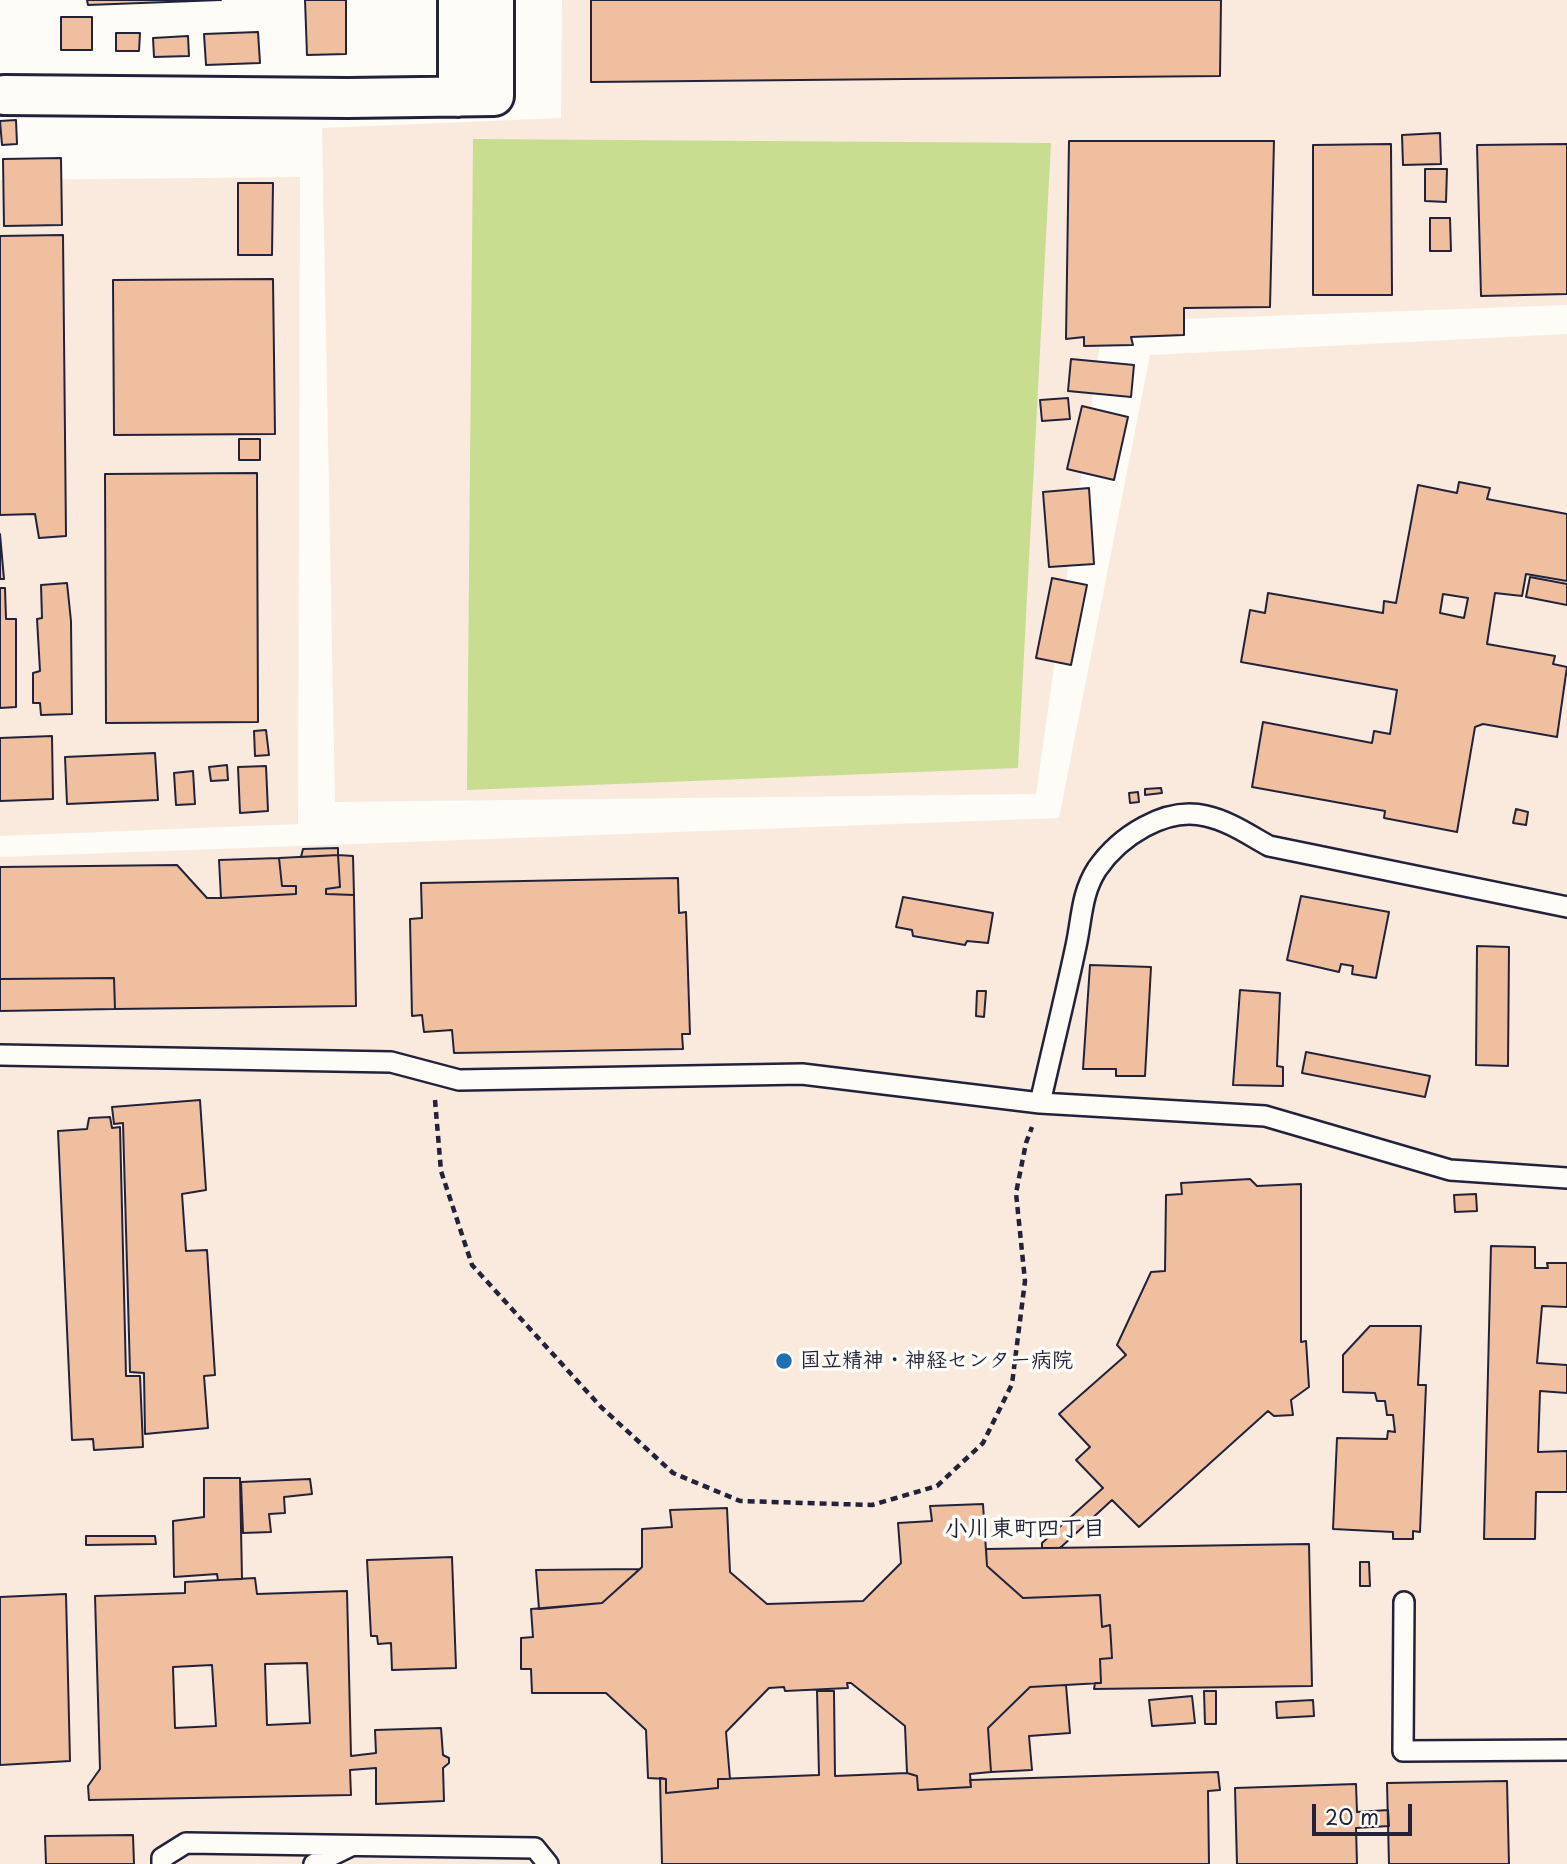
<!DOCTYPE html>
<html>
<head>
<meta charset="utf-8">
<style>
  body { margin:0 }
  #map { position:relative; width:1567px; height:1864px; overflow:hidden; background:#fdfcf7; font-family:"Playpen Sans",sans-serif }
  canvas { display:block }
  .scale { position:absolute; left:1312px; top:1804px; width:100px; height:32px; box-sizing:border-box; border:4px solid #22223b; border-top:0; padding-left:9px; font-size:21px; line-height:24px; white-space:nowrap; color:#22223b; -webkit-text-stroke:5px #fdfcf7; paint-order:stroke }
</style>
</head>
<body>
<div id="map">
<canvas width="1567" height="1864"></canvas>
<div class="scale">20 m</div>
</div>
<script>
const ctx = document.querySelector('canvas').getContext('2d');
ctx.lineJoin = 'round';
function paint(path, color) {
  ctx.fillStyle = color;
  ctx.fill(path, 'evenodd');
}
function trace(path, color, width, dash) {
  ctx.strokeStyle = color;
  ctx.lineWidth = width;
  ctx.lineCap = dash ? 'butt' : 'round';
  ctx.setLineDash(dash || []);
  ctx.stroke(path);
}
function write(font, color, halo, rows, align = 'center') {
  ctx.font = font + ' "Playpen Sans","Klee One",sans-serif';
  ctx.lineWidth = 7;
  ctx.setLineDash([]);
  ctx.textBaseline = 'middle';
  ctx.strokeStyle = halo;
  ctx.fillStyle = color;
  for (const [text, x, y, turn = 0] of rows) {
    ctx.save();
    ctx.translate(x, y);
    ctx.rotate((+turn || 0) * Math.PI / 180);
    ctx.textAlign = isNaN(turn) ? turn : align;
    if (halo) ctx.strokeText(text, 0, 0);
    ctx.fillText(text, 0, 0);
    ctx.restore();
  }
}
paint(new Path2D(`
  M562,0H1567V305L1103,322L1036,794L335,802L322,128L561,118Z
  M300,177L298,824L0,836V180Z
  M1567,334V1864H0V857L1059,818L1150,355Z`), '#f9eadd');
paint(new Path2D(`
  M473,139L1051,143L1018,768L467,790Z`), '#c9dd91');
const building = new Path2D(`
  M87,0H221L88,5Z
  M305,0H346V54L307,55Z
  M591,0H1221L1220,76L591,82Z
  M61,17H92V50H61Z
  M258,32L260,63L206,65L204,34Z
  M116,33H140L139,51H116Z
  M188,36L189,56L154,57L153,38Z
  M16,120L17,144L2,145L0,121Z
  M1440,133L1441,164L1403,165L1402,135Z
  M1069,141H1274L1270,307L1184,308V335L1131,337L1133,345L1084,346V337L1066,339Z
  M1391,144L1392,295H1313V145Z
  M1567,144V294L1481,296L1477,145Z
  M61,158L62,225L4,226L3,159Z
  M1425,169H1447L1446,202L1425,201Z
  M238,183H273L272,255H238Z
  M1430,218H1450L1451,251H1430Z
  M63,235L66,536L39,538L35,514L0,515V236Z
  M273,279L275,434L114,435L113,280Z
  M1071,359L1134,365L1131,397L1068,391Z
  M1068,398L1070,419L1042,421L1040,400Z
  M1082,406L1128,417L1114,480L1067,469Z
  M239,439H260V460H239Z
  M257,473L258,722L106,723L105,474Z
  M1459,482L1490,488L1487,499L1567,514V581L1526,574L1522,596L1495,593L1487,644L1555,656L1553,664L1567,667L1557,737L1483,724L1475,727L1457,832L1384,818L1385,811L1252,787L1263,722L1372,743L1374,731L1390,734L1397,690L1241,662L1250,610L1265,613L1268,593L1383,613L1384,601L1396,603L1418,485L1457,493ZM1443,594L1468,598L1464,618L1440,613Z
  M1089,488L1094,564L1049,567L1043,492Z
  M0,534L4,579H0Z
  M1530,577L1567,584V605L1526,597Z
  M1052,578L1087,585L1071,665L1036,658Z
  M67,583L71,621L72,714L41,715L40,703H33V673L40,671L37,619L42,618L41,585Z
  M0,588H5L6,619H16V707L0,708Z
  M266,730L269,755L255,756L254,731Z
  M52,736L53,799L0,801V738Z
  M155,753L158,800L67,804L65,757Z
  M227,765L228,780L211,781L209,767Z
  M266,766L268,811L240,813L238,767Z
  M193,771L195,804L176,805L174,773Z
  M1161,788L1162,793L1145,795V789Z
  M1138,792L1139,802L1130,803L1129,793Z
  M1516,809L1528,812L1526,825L1513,823Z
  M338,848V855L301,857L303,849Z
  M338,855L353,856L354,895L326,894V889L340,887Z
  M338,855L340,887L326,889V894L354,895L356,1006L115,1009L114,978L0,979V867L177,865L207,898H221L296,894V886H282L279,858Z
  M279,858L282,886H296V894L221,898L219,860Z
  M678,878L679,913L686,912L690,1034H682L683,1049L454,1053L452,1030L424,1032L422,1015L412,1016L410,919L422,918L421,883Z
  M1301,896L1389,912L1376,978L1352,974L1353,966L1341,964L1339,972L1287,960Z
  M903,897L993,913L988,943L967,941L965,945L913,936L912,930L896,927Z
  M1477,946L1509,947L1508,1066L1476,1065Z
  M1090,965L1151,967L1145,1076H1116V1069H1083Z
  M114,978L115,1009L0,1011V979Z
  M1240,990L1280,993L1277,1066L1283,1067V1086L1233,1085Z
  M977,991H986L984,1017L976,1016Z
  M1306,1052L1430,1076L1425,1097L1302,1073Z
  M200,1100L206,1190L182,1194L186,1251L207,1250L215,1375L204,1376L208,1428L145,1434L144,1373L130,1372L123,1123L114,1124L112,1107Z
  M110,1117L112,1128L120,1127L126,1376H140L143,1447L94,1450L93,1439L72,1440L58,1131L87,1129L89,1118Z
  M1250,1179L1257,1186L1301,1184V1342L1306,1341L1309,1387L1291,1400L1293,1415L1274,1416L1268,1411L1139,1527L1112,1500L1060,1548H1042V1543L1103,1488L1076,1460L1090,1447L1059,1414L1126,1355L1117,1345L1151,1272L1165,1271L1166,1195L1182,1194L1181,1183Z
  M1476,1194L1477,1211L1455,1212L1454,1195Z
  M1491,1246L1535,1247V1268H1548L1547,1263H1567V1307L1542,1306L1537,1363L1567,1365V1393L1540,1391L1538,1452L1567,1451V1492H1536L1535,1539H1484Z
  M1370,1326H1421L1418,1385H1426L1420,1532L1413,1531V1539H1393V1532L1333,1529L1337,1438L1387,1439L1388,1431L1395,1432L1393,1415H1387L1385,1401H1377L1375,1393L1343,1392V1355Z
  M204,1478H240L242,1579L218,1580L217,1574L174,1577L173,1521L204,1517Z
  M310,1479L312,1494L284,1497L285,1513L269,1514L271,1532L243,1533L241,1482Z
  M983,1504L987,1566L1023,1598L1100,1595L1102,1627L1110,1625L1112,1658L1100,1659L1101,1683L1030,1687L988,1728L991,1772L970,1774L971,1787L918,1790L917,1776L907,1773L905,1726L851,1683H847L848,1688L785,1691L784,1687L769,1688L726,1732L730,1779H718V1788L666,1793V1779L648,1778L646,1730L606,1693H532L531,1669H521V1638L533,1637L531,1609L602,1603L642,1567V1529L672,1527L670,1510L727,1508L730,1572L767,1604L863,1601L901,1563L898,1523L932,1521L930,1506Z
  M86,1536H155L156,1544L86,1545Z
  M1309,1544L1312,1686L1094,1689L1095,1683H1101L1100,1659L1112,1658L1110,1625L1102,1627L1100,1595L1023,1598L987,1566L986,1549Z
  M452,1557L456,1668L392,1670L391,1643L378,1644L377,1636H371L367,1560Z
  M1360,1562H1369L1370,1586H1360Z
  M640,1569L602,1603L539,1609L536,1570Z
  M255,1578L257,1594L347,1591L351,1756L376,1753L375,1730L441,1728L443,1755L449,1758V1763L443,1768L444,1801L376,1804V1768L350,1770L351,1795L89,1800L88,1786L100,1769L95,1596L185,1593V1582ZM307,1663L310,1723L267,1725L265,1664ZM212,1665L216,1726L175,1728L173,1667Z
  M66,1594L70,1761L0,1765V1597Z
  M1066,1685L1070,1733L1029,1736L1032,1770L991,1772L988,1728L1030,1687Z
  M817,1691H834L835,1776L907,1773L917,1776L918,1790L971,1787L970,1780L1218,1772L1220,1790L1208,1791L1209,1864H662L660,1778L666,1779V1793L718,1788V1779L819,1775Z
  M1204,1691H1216V1724H1205Z
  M1192,1696L1195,1723L1152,1726L1149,1700Z
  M1313,1700L1314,1716L1277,1718L1276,1702Z
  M1507,1781L1509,1864H1389L1387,1783Z
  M1356,1784L1357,1812L1388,1810L1389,1826L1356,1828L1357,1864H1237L1235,1788Z
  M133,1835L134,1864H46L45,1836Z`);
paint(building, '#efbfa0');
trace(building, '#22223b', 2);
const lane = new Path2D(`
  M0,1055L391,1062L459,1080L802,1074L1040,1103L1265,1116L1450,1170L1567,1178
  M1040,1103C1052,1050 1065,998 1076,946C1082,919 1081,894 1097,869C1119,837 1165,806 1206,816C1229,821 1249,835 1269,846L1567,907
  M1404,1602L1403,1751L1567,1750
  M162,1864V1858L186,1843L535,1848L548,1864
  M314,1864L351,1846`);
const street = new Path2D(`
  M4,95L348,98L494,96V0
  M458,97V0`);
trace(lane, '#22223b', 24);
trace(street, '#22223b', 44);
trace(new Path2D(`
  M435,1100L441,1171L472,1265L601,1407L673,1473L740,1501L872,1505L937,1486L983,1443L1012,1384L1025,1281L1016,1193L1026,1143L1032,1127`), '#22223b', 4.5, [7, 5]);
trace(lane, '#fdfcf7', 19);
trace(street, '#fdfcf7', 38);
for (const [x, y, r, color] of [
  [784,1361,9,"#1f6fb2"]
]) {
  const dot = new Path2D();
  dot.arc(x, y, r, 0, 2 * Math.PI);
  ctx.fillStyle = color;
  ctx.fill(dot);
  trace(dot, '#fdfcf7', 2.5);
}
write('bold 21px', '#22223b', '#fdfcf7', [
  ["国立精神・神経センター病院",800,1361]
], 'left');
write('bold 23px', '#22223b', '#fdfcf7', [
  ["小川東町四丁目",1025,1530]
]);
</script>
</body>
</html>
